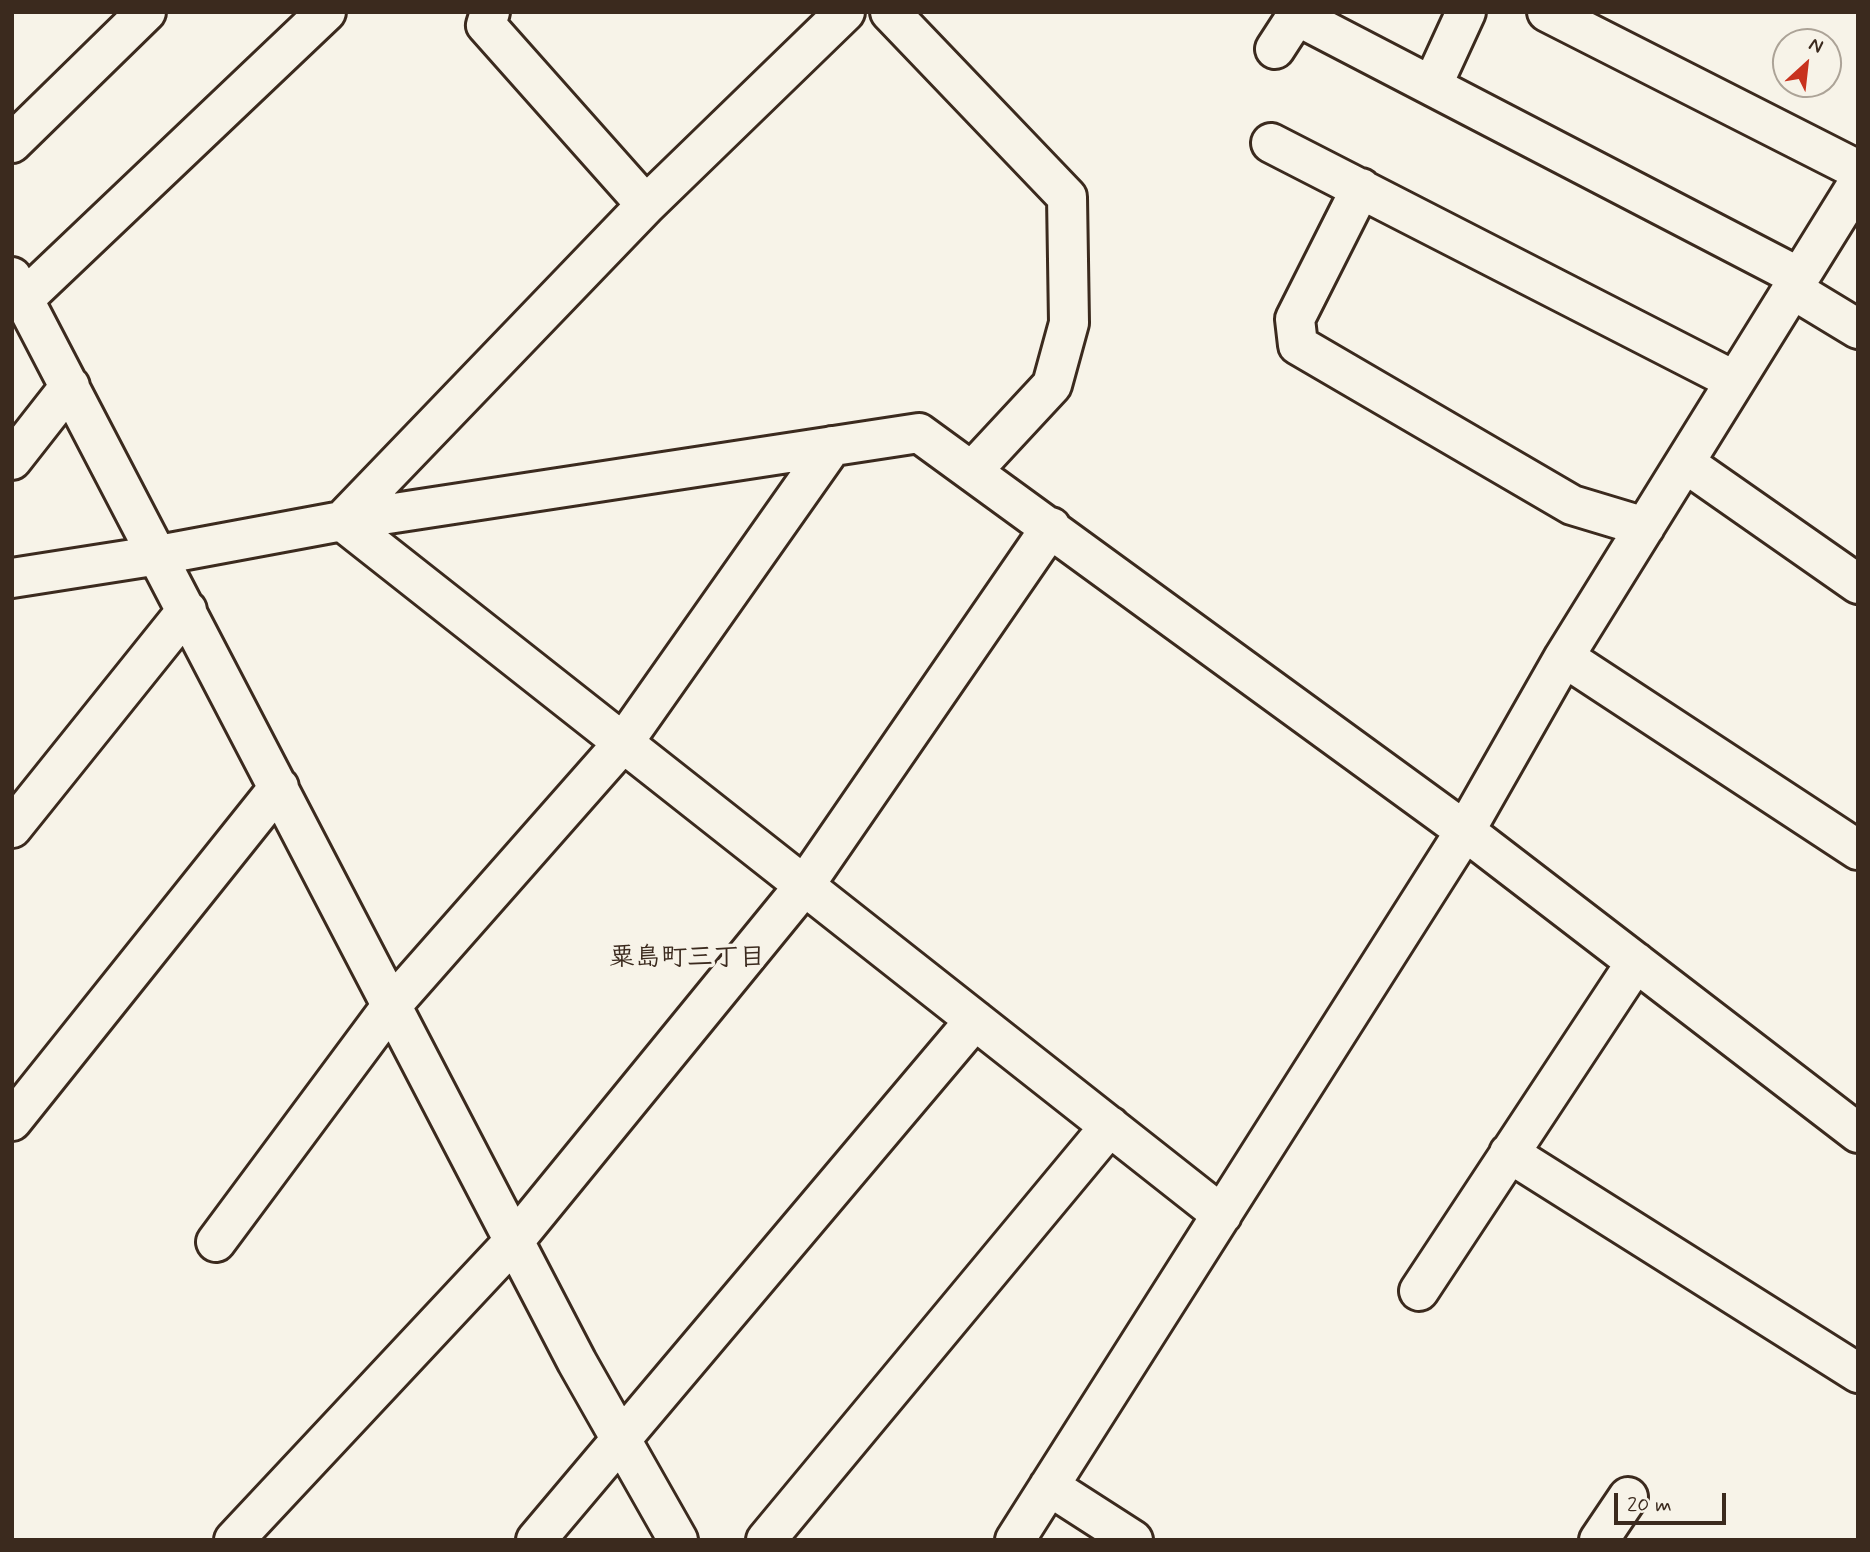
<!DOCTYPE html>
<html>
<head>
<meta charset="utf-8">
<style>
  body { margin:0 }
  #map { position:relative; width:1870px; height:1552px; overflow:hidden; background:#f7f3e8; font-family:Mynerve,sans-serif }
  canvas { display:block }
  .frame { position:absolute; inset:0; border:14px solid #3b2a1e; pointer-events:none }
  .north { position:absolute; left:1772px; top:28px; width:70px; height:70px; box-sizing:border-box; background:#f7f3e8; border:2px solid #aca397; border-radius:50%; rotate:27deg; font-size:19px; font-weight:700; line-height:28px; text-align:center; color:#3b2a1e }
  .north::after { content:''; display:block; margin:auto; width:24px; height:32px; background:#c8321e; clip-path:polygon(50% 0,100% 100%,50% 72%,0 100%) }
  .scale { position:absolute; left:1614px; top:1493px; width:112px; height:32px; box-sizing:border-box; border:4px solid #3b2a1e; border-top:0; padding-left:9px; font-size:21px; line-height:24px; white-space:nowrap; color:#3b2a1e; -webkit-text-stroke:5px #f7f3e8; paint-order:stroke }
</style>
</head>
<body>
<div id="map">
<canvas width="1870" height="1552"></canvas>
<div class="frame"></div>
<div class="north">N</div>
<div class="scale">20 m</div>
</div>
<script>
const ctx = document.querySelector('canvas').getContext('2d');
ctx.lineJoin = 'round';
function trace(path, color, width, dash) {
  ctx.strokeStyle = color;
  ctx.lineWidth = width;
  ctx.lineCap = dash ? 'butt' : 'round';
  ctx.setLineDash(dash || []);
  ctx.stroke(path);
}
function write(font, color, halo, rows, align = 'center') {
  ctx.font = font + ' Mynerve,"Klee One",sans-serif';
  ctx.lineWidth = 7;
  ctx.setLineDash([]);
  ctx.textBaseline = 'middle';
  ctx.strokeStyle = halo;
  ctx.fillStyle = color;
  for (const [text, x, y, turn = 0] of rows) {
    ctx.save();
    ctx.translate(x, y);
    ctx.rotate((+turn || 0) * Math.PI / 180);
    ctx.textAlign = isNaN(turn) ? turn : align;
    if (halo) ctx.strokeText(text, 0, 0);
    ctx.fillText(text, 0, 0);
    ctx.restore();
  }
}
const minor = new Path2D(`
  M490,12L486,25L646,205
  M890,12L1067,197L1069,323L1052,385L973,470
  M1547,12L1858,170
  M1297,16L1799,277
  M1275,49L1299,12
  M1432,86L1466,12
  M12,143L146,12
  M1271,143L1735,381
  M1361,188L1295,319L1298,345L1572,505L1645,527
  M12,277L577,1362L678,1540
  M1792,289L1858,329
  M25,298L326,12
  M12,460L70,386
  M1685,463L1858,584
  M342,521L1222,1215
  M342,521L646,205L845,12
  M12,578L159,555L342,521L919,433L1465,831L1858,1133
  M1564,657L1858,850
  M12,828L187,610
  M12,1121L279,787
  M1509,1153L1858,1373
  M216,1242L392,1005L623,743L832,446
  M1419,1291L1636,962
  M1049,1486L1133,1540
  M234,1540L514,1241L804,886L1051,527
  M536,1540L975,1020
  M766,1540L1110,1126
  M1015,1540L1465,831L1564,657L1858,183
  M1599,1540L1628,1497`);
trace(minor, '#3b2a1e', 44);
trace(minor, '#f7f3e8', 38);
write('bold 26px', '#3b2a1e', '#f7f3e8', [
  ["粟島町三丁目",687,960]
]);
</script>
</body>
</html>
